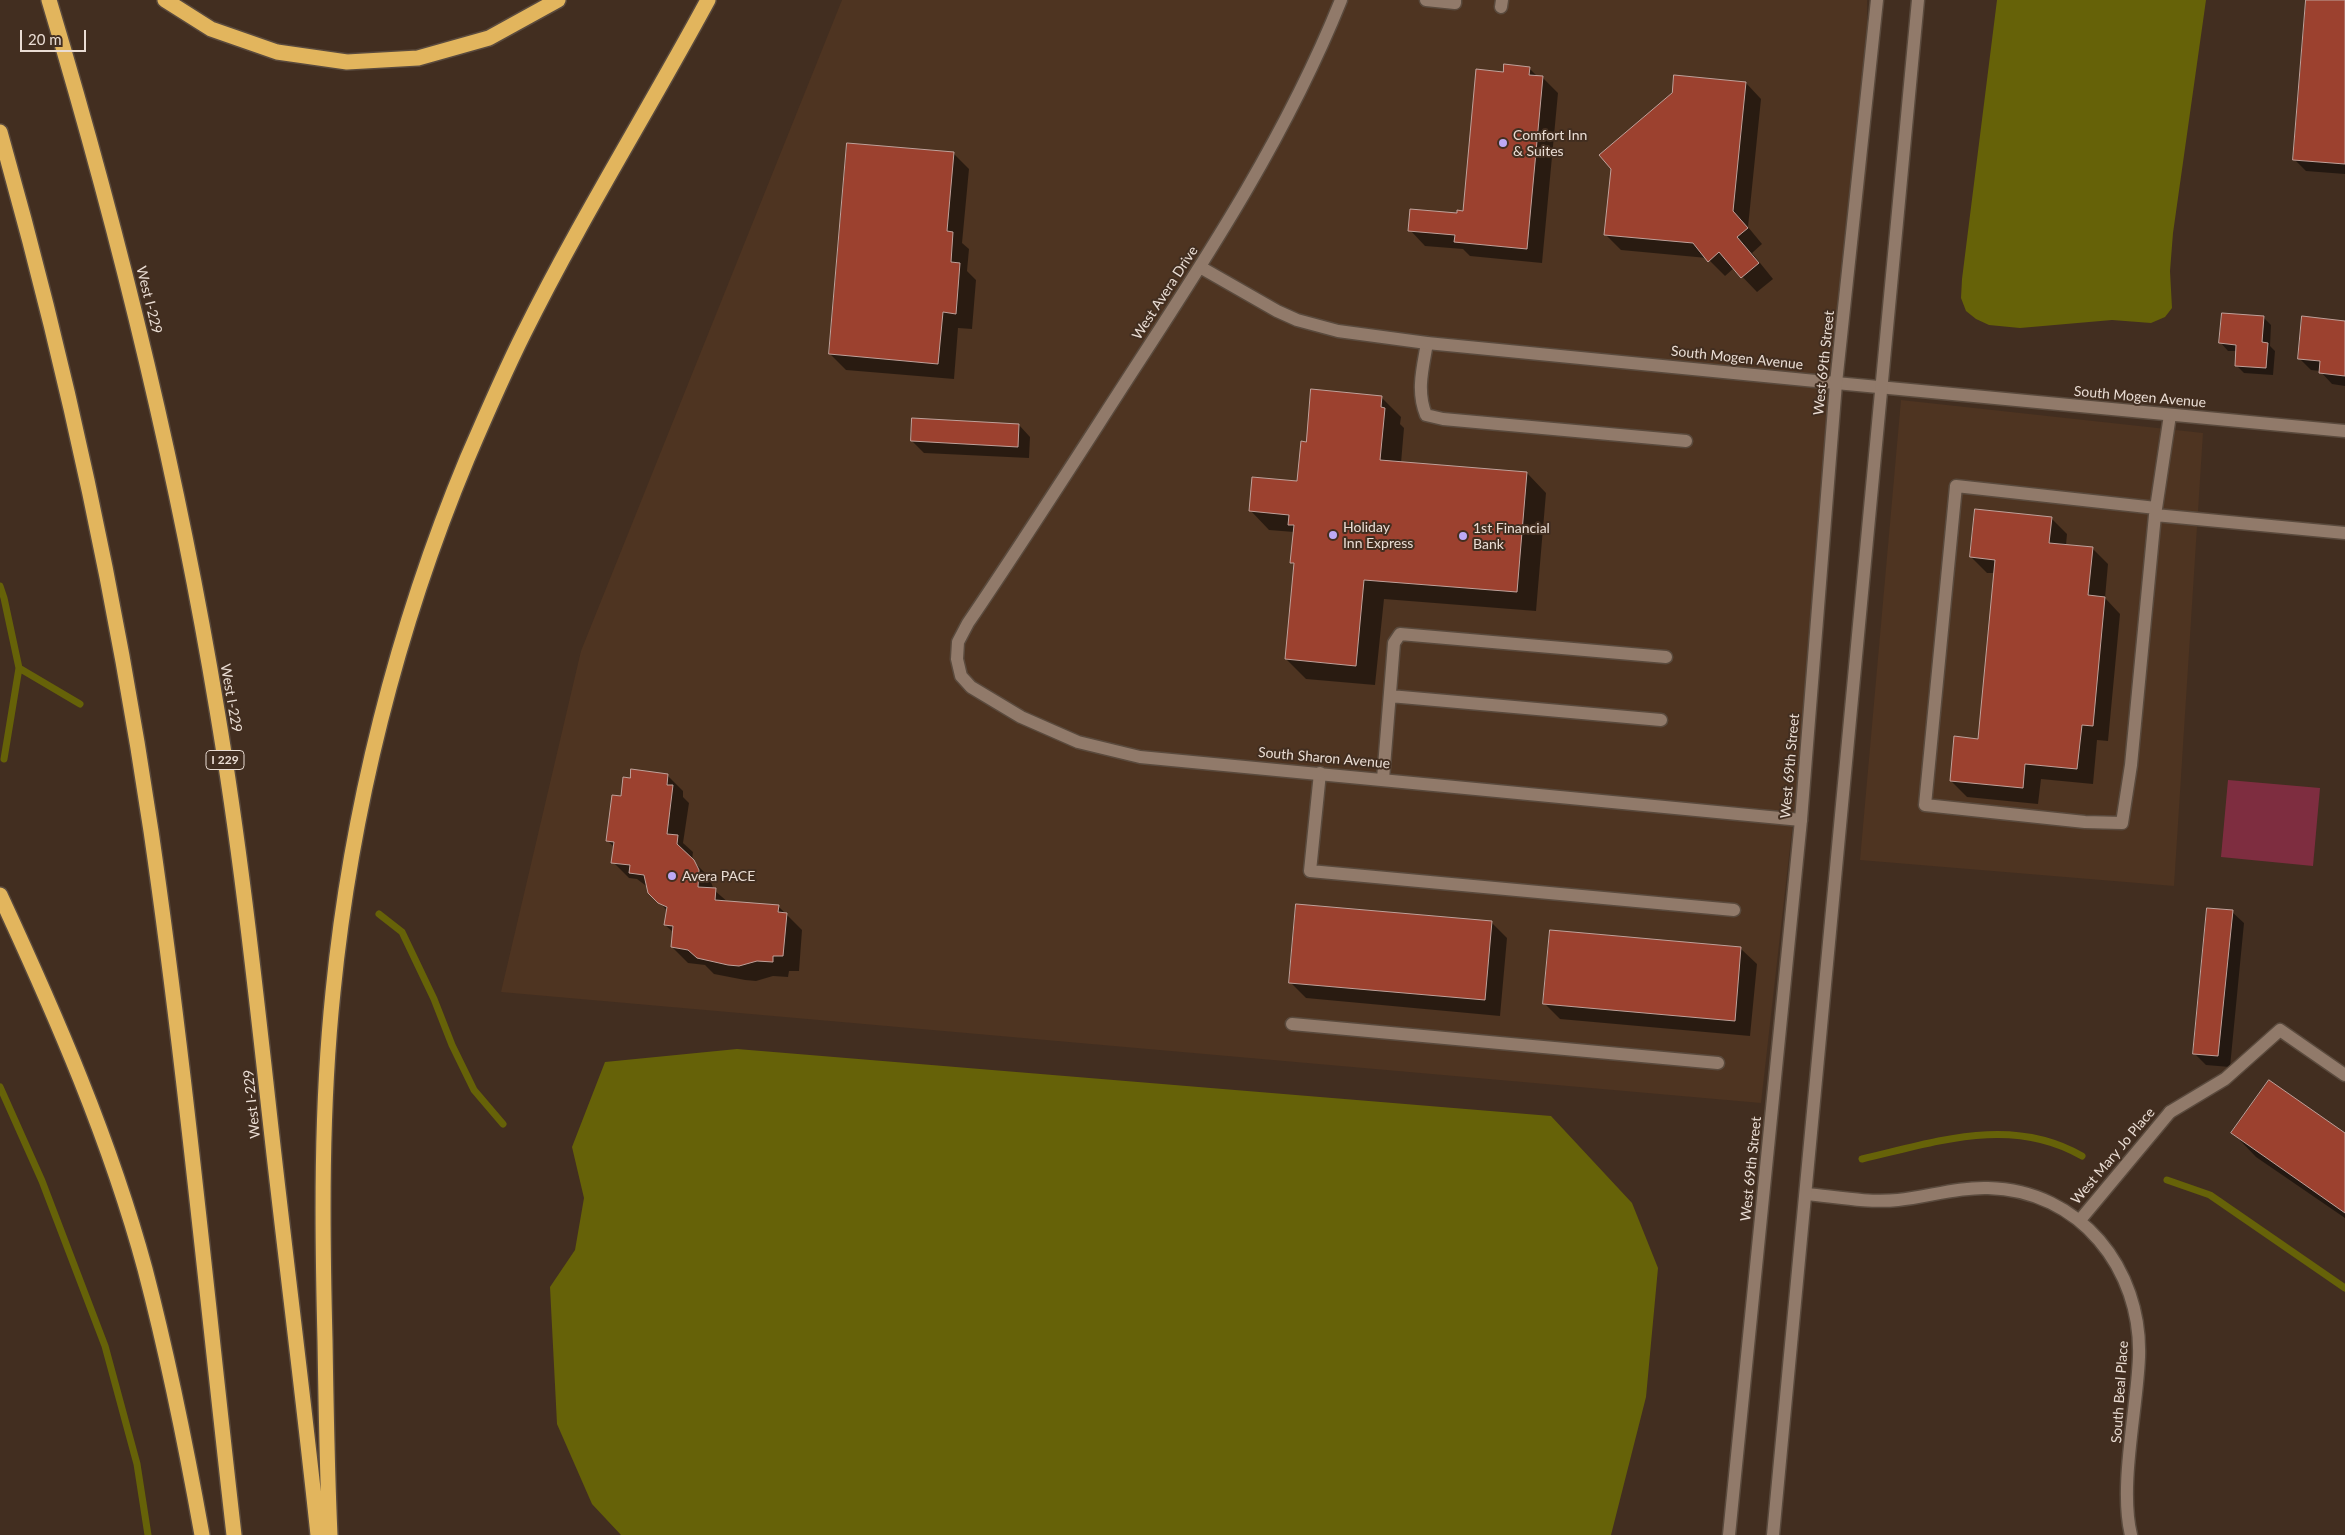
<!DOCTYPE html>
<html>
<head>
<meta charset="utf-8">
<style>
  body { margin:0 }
  #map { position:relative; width:2345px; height:1535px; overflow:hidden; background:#422e20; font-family:Lato,sans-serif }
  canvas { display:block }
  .scale { position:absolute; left:20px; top:30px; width:66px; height:22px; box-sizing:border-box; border:2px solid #eaddd4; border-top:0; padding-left:6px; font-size:15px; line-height:18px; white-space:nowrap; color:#eaddd4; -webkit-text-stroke:4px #422e20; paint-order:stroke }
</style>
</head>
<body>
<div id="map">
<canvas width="2345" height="1535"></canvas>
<div class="scale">20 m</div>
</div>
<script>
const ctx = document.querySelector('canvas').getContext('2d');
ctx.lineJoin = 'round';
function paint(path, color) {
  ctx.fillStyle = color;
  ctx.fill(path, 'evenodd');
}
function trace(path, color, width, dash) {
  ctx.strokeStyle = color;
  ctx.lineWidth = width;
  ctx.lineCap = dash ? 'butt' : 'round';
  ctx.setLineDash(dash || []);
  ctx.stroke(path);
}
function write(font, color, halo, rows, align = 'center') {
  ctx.font = font + ' Lato,sans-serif';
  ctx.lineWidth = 4;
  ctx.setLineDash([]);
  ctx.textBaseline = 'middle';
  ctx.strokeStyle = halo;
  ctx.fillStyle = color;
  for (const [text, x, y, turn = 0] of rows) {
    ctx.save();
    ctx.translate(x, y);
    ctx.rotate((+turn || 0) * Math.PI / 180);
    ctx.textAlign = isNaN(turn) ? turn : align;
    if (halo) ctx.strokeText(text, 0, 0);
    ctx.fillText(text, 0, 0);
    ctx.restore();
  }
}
paint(new Path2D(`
  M842,0H1867L1868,160L1761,1103L501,992L581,651Z
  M1901,400L2203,433L2174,886L1860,860Z`), '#4e3421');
paint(new Path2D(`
  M2228,780L2320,788L2313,866L2221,857Z`), '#7e2d40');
paint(new Path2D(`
  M1997,0H2206L2173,233L2170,271L2172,308L2165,317L2151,323L2112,320L2020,328L1989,325L1976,319L1966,311L1961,298L1962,279Z
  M737,1049L1551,1116L1632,1203L1658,1268L1646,1397L1611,1535H621L592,1504L557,1424L550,1287L575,1250L584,1198L572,1147L605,1062Z`), '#666208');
paint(new Path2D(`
  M2308,0H2345V174L2306,171L2294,159Z
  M1529,68L1538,77L1543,78L1558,93L1542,263L1470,256L1463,249L1425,246L1410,230L1464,212L1504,73Z
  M1746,83L1761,99L1748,227L1762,244L1752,253L1773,279L1757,292L1734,268L1725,276L1707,258L1621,250L1606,235Z
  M953,153L969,169L962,243L969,249L967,271L976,280L972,329L958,328L954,379L846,370L830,354Z
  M2263,317L2271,325L2270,346L2275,351L2273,375L2244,373L2236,365L2237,351H2228L2221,343Z
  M2345,322V386L2332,384L2320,371L2311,370L2299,358Z
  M1381,397L1401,417L1400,424L1404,428L1401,463L1527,473L1546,493L1536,611L1384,599L1375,685L1306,679L1286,659L1295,566L1291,562L1294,532L1269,530L1250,510L1299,482L1307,443Z
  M1019,425L1030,437L1029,458L924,453L912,441Z
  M2051,518L2067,534L2066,545L2092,548L2108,564L2105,598L2120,614L2108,741L2097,740L2093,784L2041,779L2038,804L1967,797L1951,781L1979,740L1995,573H1987L1971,557Z
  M667,775L683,791V797L689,803L683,843L693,852L692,860L709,877L714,890L729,903L778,906L802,930L799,971H789L788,977L773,976L756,981L745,980L714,974L705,965L688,963L672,947L674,933L665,925L667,911L649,888L637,879L629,878L613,862L615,848L608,841L622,797Z
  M2232,912L2244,923L2230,1067L2206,1065L2194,1053Z
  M1491,922L1507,938L1500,1016L1306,998L1290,982Z
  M1741,949L1757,964L1750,1036L1560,1019L1544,1003Z
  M2233,1133L2345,1134V1218L2256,1157Z`), '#0007');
trace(new Path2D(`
  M0,586L4,598L19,668L4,759
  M19,668L80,704
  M379,914L402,932L434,999L452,1045L474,1090L503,1124
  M0,1087L42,1181L105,1346L137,1464L148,1535
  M1862,1159C1936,1142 2011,1115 2082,1156
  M2167,1180L2210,1195L2345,1288`), '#666208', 7);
const building = new Path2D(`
  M2306,0H2345V164L2293,160Z
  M1504,64L1530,67L1529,75L1543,76L1527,249L1454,242L1455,235L1408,231L1410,209L1457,213V210L1463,211L1476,69L1503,72Z
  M1674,75L1746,82L1733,211L1748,228L1737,237L1759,263L1741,278L1719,252L1708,262L1693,243L1604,235L1611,169L1599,155L1672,93Z
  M847,143L954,152L947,231L953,232L951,262L960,263L956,314L943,312L938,364L829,354Z
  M2222,313L2264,316L2262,342L2268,343L2266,368L2235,366L2236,345L2219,343Z
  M2302,316L2345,321V376L2319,373L2320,361L2298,359Z
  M1311,389L1382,396L1381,407L1385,408L1380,460L1527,472L1517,592L1364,580L1356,666L1285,659L1294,563H1290L1294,525H1288L1289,515L1249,511L1252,477L1297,481L1301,441L1306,442Z
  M912,418L1019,424L1018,447L911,441Z
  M1975,509L2052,517L2049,543L2093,547L2088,595L2105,597L2093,726L2082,725L2077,769L2025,764L2023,788L1950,781L1954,736L1978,739L1995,560L1970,557Z
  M631,769L668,774L667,785H673L667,834L678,835L677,844L694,860L699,870L698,887L716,888L715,900L779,905L778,912L787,913L783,956H773V962L757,961L739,966L728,965L697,958L688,950L671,947L673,926L664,925L667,907L658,903L648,893L644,875L629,873L630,865L611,863L614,842L606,841L612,795L621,796L623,777L630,778Z
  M1296,904L1492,921L1485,1000L1289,983Z
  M2207,908L2233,910L2218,1056L2193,1054Z
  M1550,930L1741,947L1735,1021L1543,1004Z
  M2269,1080L2345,1133V1213L2231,1133Z`);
paint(building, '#9c412f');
trace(building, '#bfa19a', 1);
const service = new Path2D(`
  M1426,0L1455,3V0
  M1501,7L1502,0
  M1427,343C1423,367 1416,391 1426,415L1443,419L1686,441
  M2156,508L1956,486L1925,805L2085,822L2122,823L2131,765L2155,515L2170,415
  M2155,515L2345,533
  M1390,696L1661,720
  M1320,773L1310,871L1734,910
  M1383,779L1394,643L1400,634L1666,657
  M1292,1024L1718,1063
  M2170,1112L2225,1079L2280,1030L2345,1075`);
const minor = new Path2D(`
  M1341,0C1288,132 1211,251 1134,369C1079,454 1025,539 968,623L958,642L957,659L961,676L971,687L1021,717L1078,742L1140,757L1801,820
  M1200,267L1277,311L1297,320L1338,331L1427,343L1836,383L2345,431
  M1807,1194C1837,1197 1868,1203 1898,1200C1928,1197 1957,1187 1988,1188C2080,1190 2142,1269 2139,1357C2137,1410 2119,1486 2131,1535
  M2080,1220L2170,1112`);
const tertiary = new Path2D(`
  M1729,1535L1801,820L1836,383L1877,0
  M1773,1535L1918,0`);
const motorway = new Path2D(`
  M49,0C119,233 177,469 217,710C241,852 256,994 272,1137C287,1270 304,1402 318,1535
  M165,0L211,29L277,52L347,62L418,58L489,38L558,0
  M0,132C65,361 116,596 151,831C185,1065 207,1300 234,1535
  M0,895C56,1016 110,1140 145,1269C168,1357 186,1446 202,1535
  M330,1535C327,1470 326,1405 325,1340C322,1224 321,1108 333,992C351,811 397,627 467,459C485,417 503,375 524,333C580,220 648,111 708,0`);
trace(service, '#5a4a3d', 15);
trace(minor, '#5a4a3d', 15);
trace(tertiary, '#5a4a3d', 15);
trace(motorway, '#5a4a3d', 18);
trace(service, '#917a6a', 12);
trace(minor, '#917a6a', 12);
trace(tertiary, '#917a6a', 12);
trace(motorway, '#e2b55d', 15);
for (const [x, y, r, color] of [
  [1503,143,5,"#bda9f5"],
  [1333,535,5,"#bda9f5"],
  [1463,536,5,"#bda9f5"],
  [672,876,5,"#bda9f5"]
]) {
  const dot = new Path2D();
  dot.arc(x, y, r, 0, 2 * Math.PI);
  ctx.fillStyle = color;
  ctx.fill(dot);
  trace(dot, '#422e20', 2);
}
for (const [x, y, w] of [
  [225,760,38]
]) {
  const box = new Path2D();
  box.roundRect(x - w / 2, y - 9.5, w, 19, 4);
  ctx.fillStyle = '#422e20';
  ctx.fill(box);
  trace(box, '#eaddd4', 1);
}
write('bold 12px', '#eaddd4', null, [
  ["I 229",225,760]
]);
write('14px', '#eaddd4', '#422e20', [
  ["Comfort Inn",1513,135],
  ["& Suites",1513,151],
  ["Holiday",1343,527],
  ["Inn Express",1343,543],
  ["1st Financial",1473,528],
  ["Bank",1473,544],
  ["Avera PACE",682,876]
], 'left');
write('14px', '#eaddd4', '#422e20', [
  ["West Avera Drive",1165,293,-57],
  ["West I-229",149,300,76],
  ["South Mogen Avenue",1737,358,6],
  ["West 69th Street",1824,363,-84],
  ["South Mogen Avenue",2140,397,5],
  ["West I-229",231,698,80],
  ["South Sharon Avenue",1324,758,5],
  ["West 69th Street",1790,766,-85],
  ["West I-229",252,1104,-96],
  ["West Mary Jo Place",2113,1156,-50],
  ["West 69th Street",1751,1169,-84],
  ["South Beal Place",2120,1392,-86]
]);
</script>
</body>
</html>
